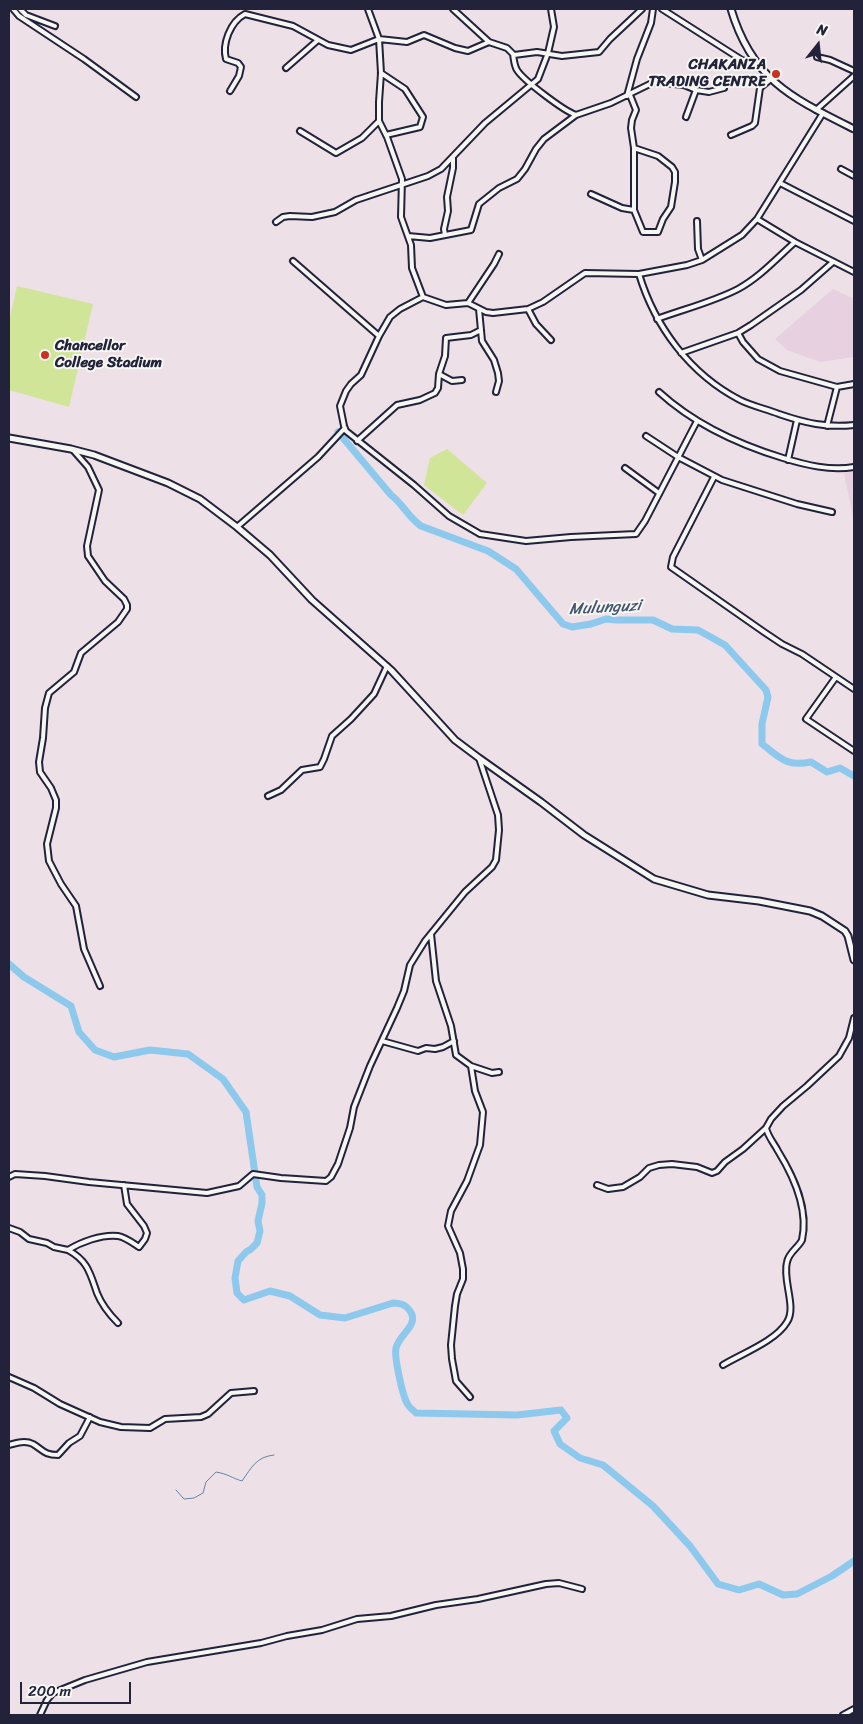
<!DOCTYPE html>
<html>
<head>
<meta charset="utf-8">
<style>
  body { margin:0 }
  #map { position:relative; width:863px; height:1724px; overflow:hidden; background:#ede0e7; font-family:Sriracha,sans-serif }
  canvas { display:block }
  .frame { position:absolute; inset:0; border:10px solid #22223b; pointer-events:none }
  .north { position:absolute; left:793px; top:20px; width:50px; height:50px; -webkit-text-stroke:4px #f6f6f2; paint-order:stroke; rotate:16deg; font-size:14px; font-weight:700; line-height:20px; text-align:center; color:#22223b }
  .north::after { content:''; display:block; margin:auto; width:18px; height:22px; background:#22223b; clip-path:polygon(50% 0,100% 100%,50% 72%,0 100%) }
  .scale { position:absolute; left:20px; top:1682px; width:111px; height:22px; box-sizing:border-box; border:2px solid #22223b; border-top:0; padding-left:6px; font-size:15px; line-height:18px; white-space:nowrap; color:#22223b; -webkit-text-stroke:4px #f6f6f2; paint-order:stroke }
</style>
</head>
<body>
<div id="map">
<canvas width="863" height="1724"></canvas>
<div class="frame"></div>
<div class="north">N</div>
<div class="scale">200 m</div>
</div>
<script>
const ctx = document.querySelector('canvas').getContext('2d');
ctx.lineJoin = 'round';
function paint(path, color) {
  ctx.fillStyle = color;
  ctx.fill(path, 'evenodd');
}
function trace(path, color, width, dash) {
  ctx.strokeStyle = color;
  ctx.lineWidth = width;
  ctx.lineCap = dash ? 'butt' : 'round';
  ctx.setLineDash(dash || []);
  ctx.stroke(path);
}
function write(font, color, halo, rows, align = 'center') {
  ctx.font = font + ' Sriracha,sans-serif';
  ctx.lineWidth = 4;
  ctx.setLineDash([]);
  ctx.textBaseline = 'middle';
  ctx.strokeStyle = halo;
  ctx.fillStyle = color;
  for (const [text, x, y, turn = 0] of rows) {
    ctx.save();
    ctx.translate(x, y);
    ctx.rotate((+turn || 0) * Math.PI / 180);
    ctx.textAlign = isNaN(turn) ? turn : align;
    if (halo) ctx.strokeText(text, 0, 0);
    ctx.fillText(text, 0, 0);
    ctx.restore();
  }
}
paint(new Path2D(`
  M833,289L854,299V357L820,362L787,350L775,339Z
  M854,471V521L844,473Z`), '#e7d0e0');
paint(new Path2D(`
  M17,286L93,304L69,407L9,390V321Z
  M447,449L487,483L463,515L424,485L430,458Z`), '#d1e599');
trace(new Path2D(`
  M176,1490L184,1499L194,1498L203,1493L206,1482L216,1472C228,1474 232,1478 242,1481C252,1467 256,1457 274,1455`), '#6286a6', 1);
trace(new Path2D(`
  M338,432L391,495C403,504 408,517 421,526L488,551L516,569L563,624L572,627L591,624L606,619L617,620H653L672,629L698,630L725,645L766,690L768,697L762,724V744C781,758 786,767 811,762L827,772L840,768L854,776
  M9,964L24,977L71,1006L79,1032L95,1050L114,1057L150,1050L188,1054L223,1079L246,1112L257,1187L262,1195V1203L258,1221L260,1231L257,1243L251,1249L246,1252L238,1261L235,1278L237,1293L244,1300L270,1291L290,1296L320,1315L345,1318L393,1303C400,1303 405,1304 410,1311C420,1325 399,1334 396,1348C394,1357 402,1392 406,1401C408,1407 412,1409 416,1413L517,1415L561,1410L567,1418L554,1431L560,1444L580,1458L603,1465L653,1506L690,1546L718,1584L739,1590L759,1584L783,1595L797,1594L832,1576L854,1561`), '#8dc8ed', 7);
const street = new Path2D(`
  M13,9L19,16L84,59L136,97
  M20,9L26,15L55,26
  M368,9L379,39L381,73L379,102V121L387,137L402,179L401,217L411,245L412,268L423,297L446,305L468,303L486,312L493,313L528,309L543,302L585,273L639,274L687,265L702,260L742,235L757,219L823,113
  M453,9L489,42
  M662,9L742,60L759,66
  M513,54C514,60 514,65 517,70C523,80 564,111 576,115
  M817,57L830,60L854,71
  M286,68L318,40
  M381,73L405,89L423,117L420,127L386,135
  M230,91L239,76L241,67L238,63L226,59C222,44 230,22 245,14L293,26L328,45L351,50L379,39L407,42L424,35L455,48L468,51L489,42L507,48L514,55L537,52L562,56L599,52L610,39L642,9
  M630,95L636,110L632,120L631,128L634,148V210L643,232H658L663,219L671,207L675,182V172L672,167L658,156L634,148
  M627,96L637,59L651,23L653,9
  M816,110L854,76
  M686,117L696,90
  M300,131L336,153L362,138L379,121
  M731,135L752,126L755,123L760,88L771,79
  M841,169L854,176
  M780,183L854,221
  M591,194L622,208L634,210
  M757,219L795,242L854,272
  M697,221L698,249L702,260
  M276,222L283,217L290,216L312,217L335,212L356,200L428,176L441,169L485,123L538,79L548,53L554,27L551,9
  M445,235L444,229L448,211L447,197L453,168V157
  M408,236L430,238L471,230L479,204L499,188L517,179L525,169L536,149L544,139L576,115L611,103L654,82L684,85L696,90L709,92L724,88
  M293,261L379,336
  M639,274C655,327 690,374 740,400C752,406 766,409 779,414C805,423 827,428 854,425
  M423,297L400,309L390,317L379,336L361,375L351,384L346,391L340,406L344,426L346,431L414,485L449,516L480,534L526,541L571,537L636,534L645,521L697,421
  M468,303L494,264L499,254
  M479,309L482,341L494,360L498,373L499,381L496,392
  M528,309L536,324L551,340
  M657,319C684,309 713,302 738,289C760,277 777,258 795,242
  M738,333L743,342L758,359L780,371L837,387L854,384
  M681,353L738,333L751,325L801,290L833,262
  M462,380L452,381L439,374L445,356L446,338L471,335L481,330
  M659,392C694,424 737,444 783,458C806,465 830,471 854,467
  M827,426L837,387
  M646,436L678,457L722,480L797,504L832,512
  M357,441L397,405L420,400L435,393L438,388L439,374
  M73,450L88,467L99,490L87,546L88,556L105,581L124,599L127,605V609L118,622L81,653L74,672L49,693L45,708L43,738L39,762L40,772L51,788L56,800V808L47,844L49,861L61,884L76,906L84,949L100,986
  M788,460L797,420
  M625,468L659,493
  M714,477L673,557L671,567L764,632L782,644L802,654L854,689
  M237,527L318,457L344,429
  M836,677L806,719L854,751
  M268,796L281,790L302,770L320,767L324,759L332,736L351,719L374,694L387,666
  M431,934L436,981L451,1026L456,1055L471,1066L475,1091L483,1112L480,1145L467,1181L451,1211L448,1226L460,1253L463,1269V1279L457,1294L455,1306L451,1345L452,1359L456,1381L470,1397
  M382,1041L418,1051L426,1048L435,1049L443,1047L454,1041
  M471,1066L492,1073L499,1072
  M9,1177L15,1174L45,1176L89,1182L207,1193L239,1186L253,1174L281,1178L326,1181L331,1177L338,1164L350,1128L354,1107L370,1066L397,1008L404,991L410,965L425,941L465,892L492,867L496,860L499,830L498,815L479,758
  M597,1185L608,1189L623,1187L640,1177L649,1168L659,1165L672,1164L697,1167L712,1173L717,1171L725,1162L743,1149L766,1128L771,1119L783,1106L807,1086L839,1056L849,1038L854,1018
  M9,1228L20,1232L29,1239L47,1243L54,1247L68,1250C81,1242 102,1234 118,1236C125,1237 133,1243 139,1247L145,1239L147,1233L144,1226L127,1204L124,1185
  M68,1250C88,1261 90,1273 97,1293C101,1303 110,1315 118,1323
  M723,1365C741,1354 776,1341 787,1322C797,1307 782,1280 787,1262C789,1252 798,1248 802,1240C809,1209 794,1177 778,1151C774,1143 768,1137 766,1128
  M9,1377L34,1388L60,1404L100,1422L121,1427L150,1428L165,1419L201,1417L208,1414L231,1393L254,1391
  M9,1445C16,1443 25,1440 33,1444C43,1450 44,1455 58,1455L69,1443L80,1436L90,1417
  M40,1715L47,1700L53,1693L85,1680L147,1662L261,1643L287,1636L322,1630L357,1619L391,1616L436,1605L478,1599L546,1584L559,1583L582,1589
  M843,1715L854,1709`);
const secondary = new Path2D(`
  M731,9C752,80 792,98 854,129
  M9,438L71,449L94,455L168,483L200,499L237,527L270,555L312,600L391,670L455,740L479,758L541,802L584,835L654,879L708,895L759,901L810,911L822,916L845,931L848,936L854,960`);
trace(street, '#22223b', 8);
trace(secondary, '#22223b', 9);
trace(street, '#f6f6f2', 4);
trace(secondary, '#f6f6f2', 5);
for (const [x, y, r, color] of [
  [776,74,5,"#c8321e"],
  [45,355,5,"#c8321e"]
]) {
  const dot = new Path2D();
  dot.arc(x, y, r, 0, 2 * Math.PI);
  ctx.fillStyle = color;
  ctx.fill(dot);
  trace(dot, '#f6f6f2', 2);
}
write('bold 15px', '#22223b', '#f6f6f2', [
  ["CHAKANZA",766,65],
  ["TRADING CENTRE",766,82],
  ["Chancellor",55,346,"left"],
  ["College Stadium",55,363,"left"]
], 'right');
write('italic 16px', '#425470', '#f6f6f2', [
  ["Mulunguzi",605,608,-3]
]);
</script>
</body>
</html>
